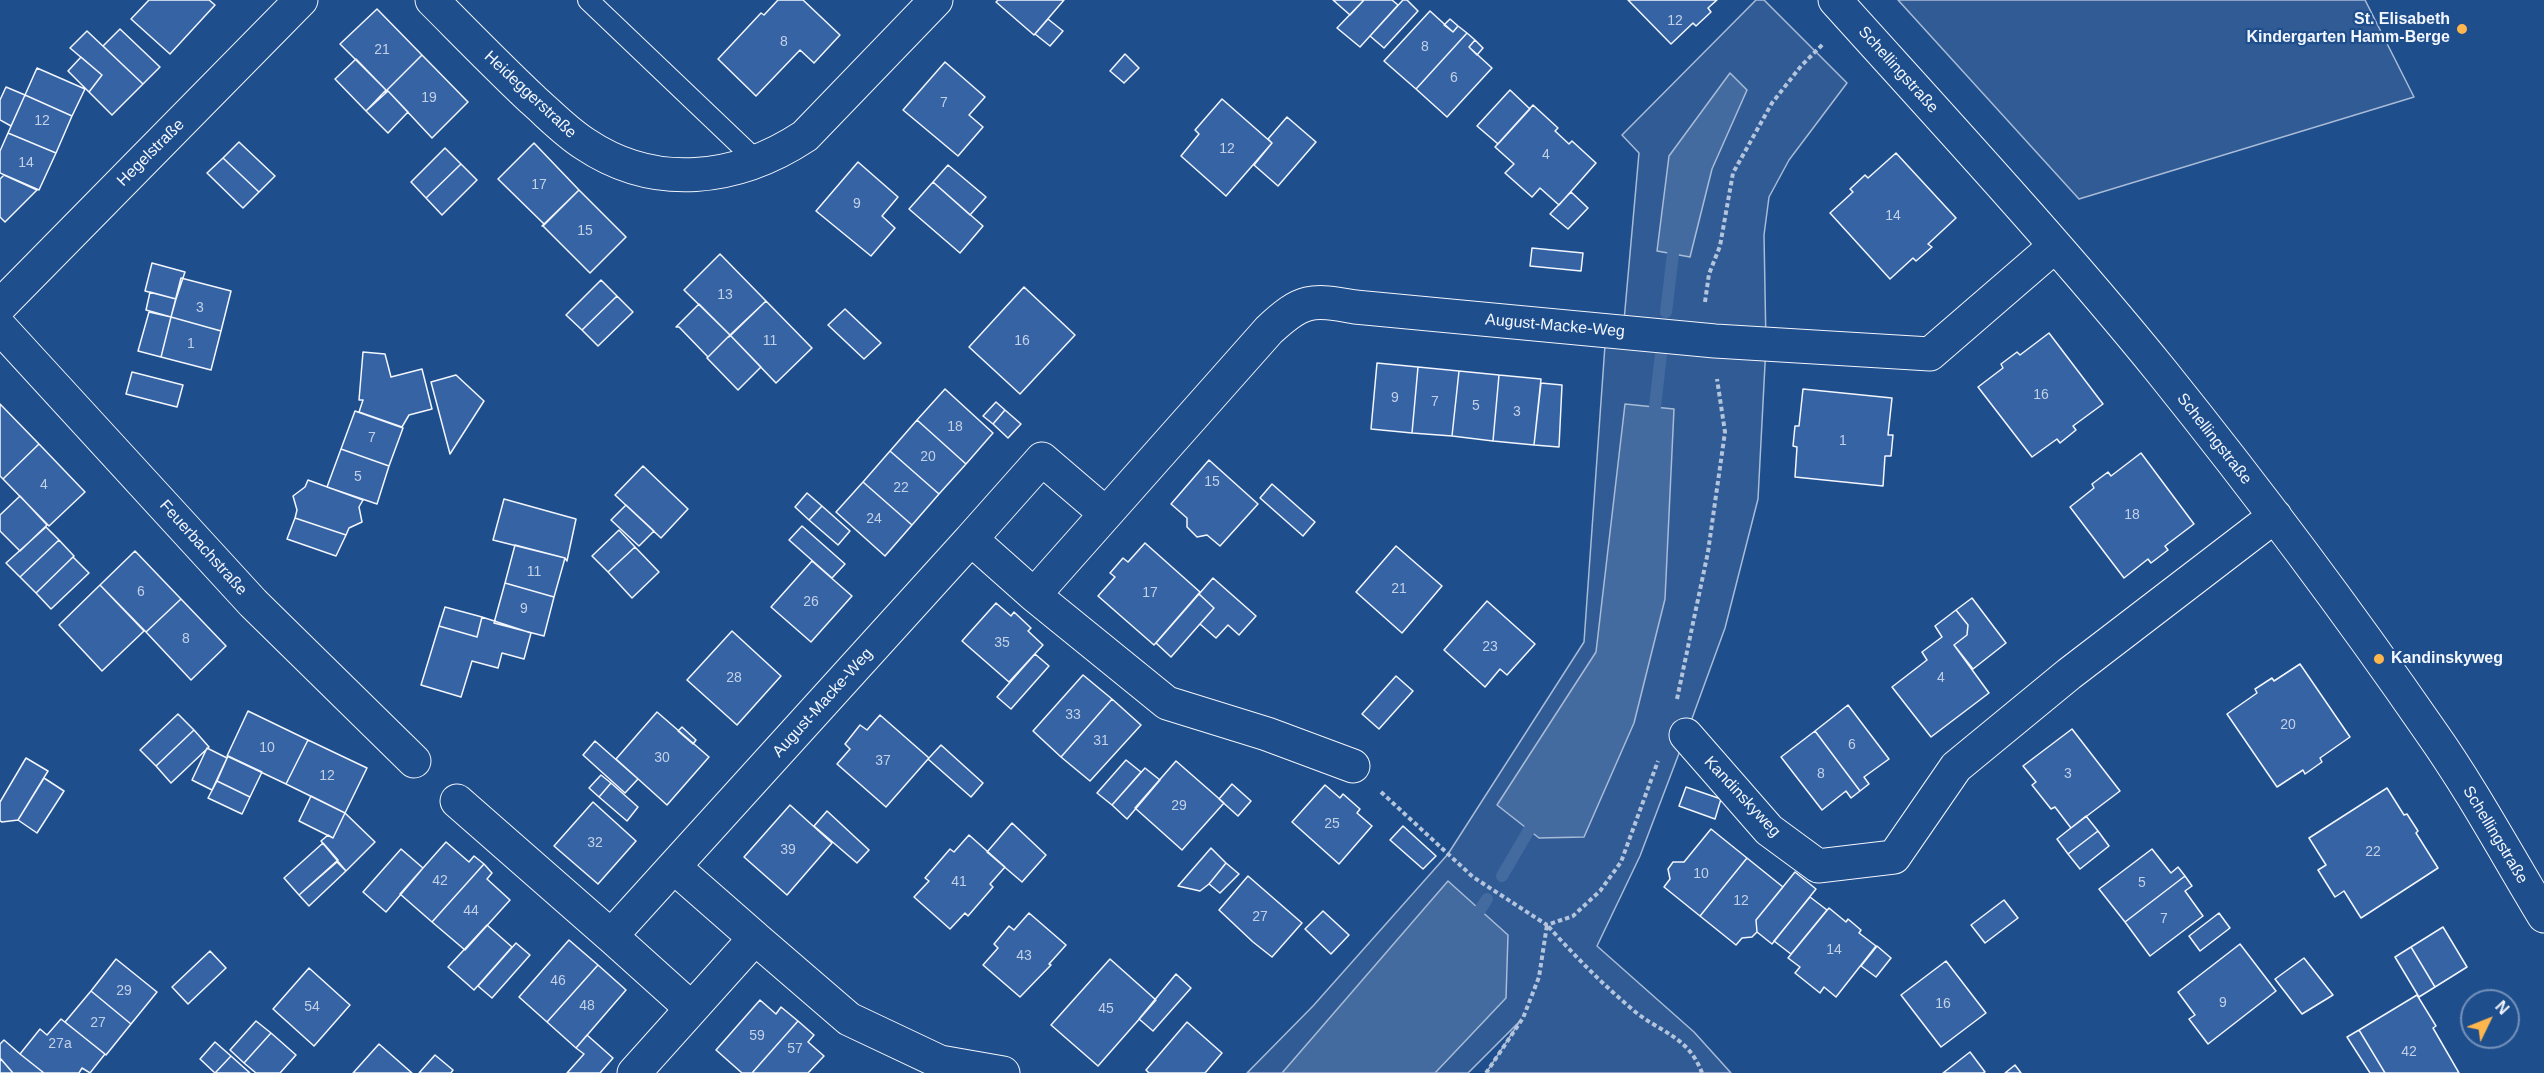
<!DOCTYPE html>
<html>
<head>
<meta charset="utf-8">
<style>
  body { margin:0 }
  #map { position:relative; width:2544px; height:1073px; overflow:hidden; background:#1f4e8c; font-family:Helvetica,sans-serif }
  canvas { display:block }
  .north { position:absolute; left:2460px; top:989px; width:60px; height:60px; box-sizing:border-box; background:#1f4e8c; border:2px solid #7391ba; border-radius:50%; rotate:47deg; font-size:16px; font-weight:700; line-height:24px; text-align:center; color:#f2f6ff }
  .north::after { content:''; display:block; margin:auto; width:21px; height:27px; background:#ffb74d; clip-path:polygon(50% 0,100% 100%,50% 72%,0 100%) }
</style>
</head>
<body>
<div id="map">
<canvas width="2544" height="1073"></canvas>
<div class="north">N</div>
</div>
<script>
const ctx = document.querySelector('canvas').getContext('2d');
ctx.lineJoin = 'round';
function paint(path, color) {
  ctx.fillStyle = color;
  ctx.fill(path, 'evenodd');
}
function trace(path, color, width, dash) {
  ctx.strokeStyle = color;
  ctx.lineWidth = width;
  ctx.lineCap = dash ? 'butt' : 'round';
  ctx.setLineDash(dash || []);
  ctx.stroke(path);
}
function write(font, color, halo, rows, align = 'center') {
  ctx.font = font + ' Helvetica,sans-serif';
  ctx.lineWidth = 4.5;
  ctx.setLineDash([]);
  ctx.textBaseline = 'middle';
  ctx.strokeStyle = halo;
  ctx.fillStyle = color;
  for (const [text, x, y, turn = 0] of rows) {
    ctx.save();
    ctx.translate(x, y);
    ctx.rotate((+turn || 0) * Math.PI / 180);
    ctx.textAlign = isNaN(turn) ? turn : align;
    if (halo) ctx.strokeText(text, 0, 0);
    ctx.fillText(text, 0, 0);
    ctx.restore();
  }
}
const green = new Path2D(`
  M1756,0H1764L1847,83L1789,160L1769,197L1764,235L1766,345L1758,499L1725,628L1686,735L1640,856L1597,946L1694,1032L1731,1073H1486L1520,1021L1468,1073H1247L1313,1006L1448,854L1584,642L1606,331L1623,332L1639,153L1622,135Z
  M1898,0H2365L2414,97L2079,199Z`);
paint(green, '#305b95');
trace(green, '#a8bbd7', 1.5);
const water = new Path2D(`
  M1730,73L1747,90L1712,169L1690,257L1657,251L1669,156Z
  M1625,404L1674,409L1665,599L1634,723L1584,837L1539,838L1497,805L1596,652Z
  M1448,881L1508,935L1506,998L1435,1073H1282Z`);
paint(water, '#446ba0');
trace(water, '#a8bbd7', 1.5);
trace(new Path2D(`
  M1666,312L1673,254
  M1655,407L1661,354
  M1502,876L1529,830
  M1480,910L1487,899`), '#446ba0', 12);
const building = new Path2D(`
  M149,0H209L215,5L170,54L131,19Z
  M778,0H803L840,35L814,63L800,50L756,96L718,59L761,13L764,15Z
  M998,0H1064L1034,35L996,2Z
  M1333,0H1364L1350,15Z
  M1364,0H1392L1398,5L1360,47L1337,28Z
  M1403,0H1407L1418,11L1384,48L1370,36Z
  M1628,0H1717L1708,8L1711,12L1696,26L1693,23L1671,44Z
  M377,9L422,55L385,92L386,90L340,44Z
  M1430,11L1453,32L1458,26L1467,33L1416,89L1384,61Z
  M1048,19L1063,31L1050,46L1035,34Z
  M1450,19L1458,26L1453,32L1444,25Z
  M120,29L160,67L143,84L103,46Z
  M87,31L143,84L112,115L89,92L102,75L70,48Z
  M1467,33L1475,40L1469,47L1492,68L1447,117L1416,89Z
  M1475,40L1483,48L1477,55L1469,47Z
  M1125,54L1139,68L1124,83L1110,71Z
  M422,55L468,102L432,138L388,91L385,92Z
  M81,57L102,75L89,92L68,71Z
  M356,59L386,90L366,111L335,79Z
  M945,62L985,97L969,115L983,127L958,156L903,110Z
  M37,68L85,89L72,116L25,95Z
  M6,87L25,95L11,126L0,120V100Z
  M1510,90L1530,109L1498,144L1477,126Z
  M388,91L408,112L388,133L366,111Z
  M25,95L72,116L56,153L8,133Z
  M1222,99L1272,143L1226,196L1181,156L1199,134L1195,130Z
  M1533,105L1558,128L1555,131L1569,144L1572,141L1596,163L1559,205L1540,188L1532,197L1505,173L1514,164L1495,147Z
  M1287,117L1316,142L1278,186L1254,165L1272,143L1268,139Z
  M8,133L56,153L39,190L0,173V151Z
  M239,142L275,176L259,192L223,158Z
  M534,143L579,190L542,226L544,224L498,179Z
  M445,148L461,164L426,198L411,182Z
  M1896,153L1956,218L1928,244L1932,247L1916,261L1913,258L1890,279L1830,213L1853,192L1850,189L1865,175L1868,178Z
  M223,158L259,192L243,208L207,173Z
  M858,162L898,197L882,216L895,228L871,256L816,211Z
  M461,164L477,180L442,215L426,198Z
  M948,165L986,197L970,215L933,182Z
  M4,175L37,190L5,222L0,217V179Z
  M933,182L983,226L960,253L909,209Z
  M579,190L626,237L590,273L543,226Z
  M1571,192L1588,208L1568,229L1550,214Z
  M1532,248L1583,253L1581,271L1530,266Z
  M720,254L766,301L729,337L730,335L684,290Z
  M152,263L185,272L176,299L145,291Z
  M181,278L231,291L221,331L171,317Z
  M601,280L617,296L582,330L566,315Z
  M1024,287L1075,335L1020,394L969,347Z
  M150,292L176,299L171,317L146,310Z
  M617,296L633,312L598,346L582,330Z
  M766,301L812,348L776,383L730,335Z
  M699,304L730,335L708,357L679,327H676Z
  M845,309L881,343L864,359L828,325Z
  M149,312L171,317L161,357L138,351Z
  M171,317L221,331L211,370L161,357Z
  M2049,333L2103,404L2073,426L2076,430L2060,443L2057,439L2032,457L1978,387L2003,368L2001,364L2017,352L2020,355Z
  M730,335L761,367L738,390L707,358Z
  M363,352L385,354L391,377L422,369L432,409L409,415L402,427L359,412L363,400H359Z
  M1377,363L1418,367L1412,433L1371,429Z
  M1418,367L1459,371L1452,436L1412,433Z
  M1459,371L1499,375L1493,441L1452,436Z
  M132,372L183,385L177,407L126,394Z
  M456,375L484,401L450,454L431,382Z
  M1499,375L1541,379L1534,445L1493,441Z
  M1541,383L1562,385L1559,447L1534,445Z
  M945,389L993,433L966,464L917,420Z
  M1803,389L1892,398L1888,435H1893L1891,456H1885L1883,486L1795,477L1797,447L1793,446L1795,426H1799Z
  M996,402L1005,410L993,424L983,416Z
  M0,404L39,444L3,479L0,476Z
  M1005,410L1021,424L1008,438L993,424Z
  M355,411L403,428L389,466L341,449Z
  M917,420L966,464L939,494L890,451Z
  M39,444L85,492L49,526L3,479Z
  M341,449L389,466L377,504L327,487Z
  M890,451L939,494L912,525L863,482Z
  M2141,453L2194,524L2165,546L2168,550L2151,563L2148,559L2124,578L2070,507L2094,488L2092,484L2108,472L2111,476Z
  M1209,460L1258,504L1220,546L1207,535L1197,537L1187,527V518L1171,504Z
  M643,466L688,509L661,538L615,495Z
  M308,480L363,500L359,507L362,522L349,528L346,535L295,518L297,510L293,496L305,487Z
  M863,482L912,525L885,556L836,512Z
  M1272,484L1315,522L1303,536L1260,498Z
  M807,493L822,506L809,520L795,507Z
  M20,496L47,525L20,551L0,531V515Z
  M504,499L576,519L567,561L565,558L493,540Z
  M626,505L654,531L639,546L611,520Z
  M822,506L850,531L838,545L809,520Z
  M295,518L346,535L336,556L287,539Z
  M802,526L845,564L832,578L789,540Z
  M46,527L59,540L20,577L6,563Z
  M619,530L635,547L608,572L592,556Z
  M59,540L74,556L36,593L20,577Z
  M1145,543L1200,592L1154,645L1098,596L1115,577L1110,573L1123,558L1128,562Z
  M515,545L565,558L554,597L505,583Z
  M1396,546L1442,586L1402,633L1356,592Z
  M635,547L659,572L632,598L608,572Z
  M135,551L181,599L146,632L100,585Z
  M73,557L89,573L51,609L36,593Z
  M812,561L852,596L811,642L771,607Z
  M1213,578L1256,616L1239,635L1228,625L1216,638L1200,624L1214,608L1199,594Z
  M505,583L554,597L544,636L494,623Z
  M100,585L144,631L102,671L59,625Z
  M1199,594L1214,608L1171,657L1156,643Z
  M1972,598L2006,643L1973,669L1954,645L1967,635L1968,625L1956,610Z
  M181,599L226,646L191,680L146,632Z
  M1487,601L1535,644L1507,675L1500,669L1485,687L1444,650Z
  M996,603L1011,616L1014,612L1031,628L1028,631L1043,645L1009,682L962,641Z
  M445,607L482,617L477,637L439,626Z
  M1956,610L1968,625L1967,635L1954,645L1989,693L1931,737L1892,687L1927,660L1922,652L1942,637L1935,626Z
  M482,617L531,633L524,659L502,653L498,668L472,661L461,697L421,685L439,626L477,637Z
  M732,631L781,676L737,725L687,680Z
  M1035,654L1049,666L1011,709L997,697Z
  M2300,664L2350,737L2320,758L2322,762L2305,774L2303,770L2277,787L2227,714L2257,693L2255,689L2272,678L2274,681Z
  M1083,675L1112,699L1061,757L1033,731Z
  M1396,676L1413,691L1379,729L1362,714Z
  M1112,699L1141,725L1090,781L1061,757Z
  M1848,705L1889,759L1864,777L1869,784L1860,791L1815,731Z
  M248,711L308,740L286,784L227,756Z
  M657,712L709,757L667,805L616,759Z
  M178,714L194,730L156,766L140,750Z
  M880,715L929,758L886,807L837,764L850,749L845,744L860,725L867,730Z
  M682,727L696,740L693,744L678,731Z
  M2072,729L2120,791L2071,828L2055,807L2051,809L2032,785L2036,782L2023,766Z
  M194,730L209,747L171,783L156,766Z
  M1815,731L1860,791L1851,798L1846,791L1822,810L1781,757Z
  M308,740L367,768L345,813L286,784Z
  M595,741L638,779L625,793L583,755Z
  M941,745L983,783L971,797L928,759Z
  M207,748L227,758L212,790L192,780Z
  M228,756L262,772L250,797L217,781Z
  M26,758L48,771L18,820L2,822L0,821V802Z
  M1126,760L1141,772L1112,805L1097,793Z
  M1176,761L1224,803L1182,850L1135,808Z
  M1145,768L1160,780L1127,819L1112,805Z
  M601,775L611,783L599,797L589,788Z
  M44,778L64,791L37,833L18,820Z
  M217,781L250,797L242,814L208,798Z
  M611,783L638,807L627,821L599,797Z
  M1232,784L1251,801L1238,816L1219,799Z
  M1325,785L1340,798L1343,794L1360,809L1357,813L1372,826L1339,864L1292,822Z
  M1686,787L1721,799L1715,819L1679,806Z
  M2387,788L2404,815L2407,814L2418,831L2416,833L2438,868L2361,918L2344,891L2335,897L2318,870L2326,865L2309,838Z
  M311,796L345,813L333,838L299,821Z
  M593,802L636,841L598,884L554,846Z
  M790,805L832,843L787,895L744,857Z
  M827,811L869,850L857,863L814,826Z
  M345,813L375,842L346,871L321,841L328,835L333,838Z
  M2086,816L2098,831L2068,854L2057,839Z
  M1012,823L1046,855L1022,882L987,852Z
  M1403,826L1436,856L1423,869L1390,840Z
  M1711,829L1747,858L1700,916L1664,887L1670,879L1668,869L1673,862H1684Z
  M2098,831L2109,846L2080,869L2068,854Z
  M969,835L1005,867L990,884L993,887L968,916L965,913L950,929L914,897L929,881L925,878L950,849L954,852Z
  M446,842L469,862L474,856L484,864L432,922L400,894Z
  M323,843L338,860L299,895L284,878Z
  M1211,848L1226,863L1209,884L1200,891L1178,886Z
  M401,849L423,868L386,912L363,892Z
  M2152,849L2171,873L2178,867L2185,876L2125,922L2099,889Z
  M1747,858L1783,887L1756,920L1757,932L1752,937L1742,938L1736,945L1700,916Z
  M337,862L346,871L309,906L299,895Z
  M1226,863L1239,874L1220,893L1209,884Z
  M484,864L492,873L487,879L510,900L465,950L432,922Z
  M1795,872L1816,889L1772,944L1757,932L1756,920Z
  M1248,876L1302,923L1272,957L1253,942L1219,910Z
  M2185,876L2192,886L2185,891L2203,916L2150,956L2125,922Z
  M1810,897L1827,910L1791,954L1774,941Z
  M2004,900L2018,918L1985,943L1971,925Z
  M1829,908L1846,922L1848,919L1861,930L1859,933L1876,946L1836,997L1824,987L1820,993L1795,973L1800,967L1788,958Z
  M1323,911L1349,935L1331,954L1305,929Z
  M1029,913L1066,945L1049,964L1051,965L1020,997L983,965L998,948L994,944L1009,926L1014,930Z
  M2219,913L2230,928L2200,951L2189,936Z
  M487,925L512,947L474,990L448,967Z
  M2443,927L2467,967L2435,987L2411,947Z
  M569,940L598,965L547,1022L519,997Z
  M516,943L530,955L492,998L478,986Z
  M2240,944L2276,991L2208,1044L2189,1019L2195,1015L2178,992Z
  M1877,946L1891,958L1876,977L1861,966Z
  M2411,947L2435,987L2419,997L2395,957Z
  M210,951L226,968L188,1004L172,987Z
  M2304,958L2333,995L2302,1014L2275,979Z
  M116,959L157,992L131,1024L91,991Z
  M1110,959L1156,1000L1098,1066L1051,1025Z
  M1946,961L1986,1013L1941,1047L1901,995Z
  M598,965L626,990L576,1048L547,1022Z
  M309,968L350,1005L314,1046L273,1009Z
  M1176,974L1191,988L1153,1031L1139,1019Z
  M91,991L131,1024L106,1055L65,1022Z
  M2417,995L2436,1026L2433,1028L2459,1073H2385L2359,1030Z
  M760,1000L776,1014L781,1007L798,1021L752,1073H742L716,1050Z
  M61,1019L105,1054L90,1073L82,1068L79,1073H44L20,1054L40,1029L47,1035Z
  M256,1021L271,1033L244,1063L230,1050Z
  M798,1021L814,1035L808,1042L824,1056L808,1073H752Z
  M1187,1022L1222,1053L1205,1073H1149L1146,1070Z
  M2359,1030L2385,1073H2370L2347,1037Z
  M271,1033L296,1055L280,1073H256L244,1063Z
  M587,1035L613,1058L600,1073H567L584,1054L576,1048Z
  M4,1040L20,1054L44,1073H13L0,1058V1044Z
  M215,1042L231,1056L215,1073L200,1059Z
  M379,1044L412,1073H353Z
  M1970,1052L1985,1072L1983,1073H1943Z
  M435,1055L453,1070L451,1073H419Z
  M231,1056L250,1073H215Z
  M0,1058L13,1073H0Z
  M2015,1065L2021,1073H2005Z`);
paint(building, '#3563a3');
trace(building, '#f2f6ff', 1.5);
const lane = new Path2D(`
  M588,0L758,162`);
const street = new Path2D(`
  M432,0C465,33 498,67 533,100C550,115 566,132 585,144C655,191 737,181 805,136L936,0
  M1835,0C1945,122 2058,244 2162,372C2256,489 2346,609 2431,732C2472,790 2507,855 2544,916
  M0,306L301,0
  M0,327L253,603L414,761
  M971,539L1042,459L1105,513
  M1034,595L1167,703L1267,734L1353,766
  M1686,735L1769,830L1818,866L1894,857L1956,767L2069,674L2275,516
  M457,801L611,936L971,539L1034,595L1269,330C1302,299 1311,299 1355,307L1715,341L1930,354L2055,246
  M611,936L691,1008
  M755,938L849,1019L940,1062L1003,1073
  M634,1073L755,938L674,867`);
trace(lane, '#f2f6ff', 22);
trace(street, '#f2f6ff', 35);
trace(new Path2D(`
  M1705,302L1709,274L1720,246L1733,173L1772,103L1801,66L1824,43
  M1677,699L1708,552L1725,432L1717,379
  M1381,792L1473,877L1547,925L1573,916L1600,891L1621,862L1658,761
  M1486,1073L1523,1018L1539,977L1547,925C1574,955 1601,983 1632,1009C1658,1032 1688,1035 1702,1073`), '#b3c4dc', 4, [4.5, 3]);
trace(lane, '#1f4e8c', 20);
trace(street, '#1f4e8c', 33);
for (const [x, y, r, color] of [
  [2462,29,6,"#ffb74d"],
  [2379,659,6,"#ffb74d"]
]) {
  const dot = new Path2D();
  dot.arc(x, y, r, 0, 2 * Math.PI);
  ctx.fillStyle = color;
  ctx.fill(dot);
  trace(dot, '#1f4e8c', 2);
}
write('14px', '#c3d1e8', null, [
  ["12",1675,21],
  ["8",784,42],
  ["8",1425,47],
  ["21",382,50],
  ["6",1454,78],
  ["19",429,98],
  ["7",944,103],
  ["12",42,121],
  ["12",1227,149],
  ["4",1546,155],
  ["14",26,163],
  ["17",539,185],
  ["9",857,204],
  ["14",1893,216],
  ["15",585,231],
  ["13",725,295],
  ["3",200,308],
  ["11",770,341],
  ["16",1022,341],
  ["1",191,344],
  ["16",2041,395],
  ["9",1395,398],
  ["7",1435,402],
  ["5",1476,406],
  ["3",1517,412],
  ["18",955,427],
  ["7",372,438],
  ["1",1843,441],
  ["20",928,457],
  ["5",358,477],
  ["15",1212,482],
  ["4",44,485],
  ["22",901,488],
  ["18",2132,515],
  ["24",874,519],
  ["11",534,572],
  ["21",1399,589],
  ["6",141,592],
  ["17",1150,593],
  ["26",811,602],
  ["9",524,609],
  ["8",186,639],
  ["35",1002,643],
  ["23",1490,647],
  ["28",734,678],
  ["4",1941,678],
  ["33",1073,715],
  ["20",2288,725],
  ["31",1101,741],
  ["6",1852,745],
  ["10",267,748],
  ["30",662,758],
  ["37",883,761],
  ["8",1821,774],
  ["3",2068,774],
  ["12",327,776],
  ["29",1179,806],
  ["25",1332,824],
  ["32",595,843],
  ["39",788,850],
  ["22",2373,852],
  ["10",1701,874],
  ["42",440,881],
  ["41",959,882],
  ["5",2142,883],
  ["12",1741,901],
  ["44",471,911],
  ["27",1260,917],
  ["7",2164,919],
  ["14",1834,950],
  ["43",1024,956],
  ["46",558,981],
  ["29",124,991],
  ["9",2223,1003],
  ["16",1943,1004],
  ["48",587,1006],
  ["54",312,1007],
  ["45",1106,1009],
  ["27",98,1023],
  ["59",757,1036],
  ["27a",60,1044],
  ["57",795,1049],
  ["42",2409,1052]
]);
write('bold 16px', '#f2f6ff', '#1f4e8c', [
  ["St. Elisabeth",2450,20],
  ["Kindergarten Hamm-Berge",2450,38],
  ["Kandinskyweg",2391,659,"left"]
], 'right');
write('16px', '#f2f6ff', '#1f4e8c', [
  ["Schellingstraße",1898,70,48],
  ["Heideggerstraße",530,95,43],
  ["Hegelstraße",151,153,-45],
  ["August-Macke-Weg",1555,326,5],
  ["Schellingstraße",2214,439,52],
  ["Feuerbachstraße",203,548,48],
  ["August-Macke-Weg",823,703,-48],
  ["Kandinskyweg",1742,797,47],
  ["Schellingstraße",2495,835,59]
]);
</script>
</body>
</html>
